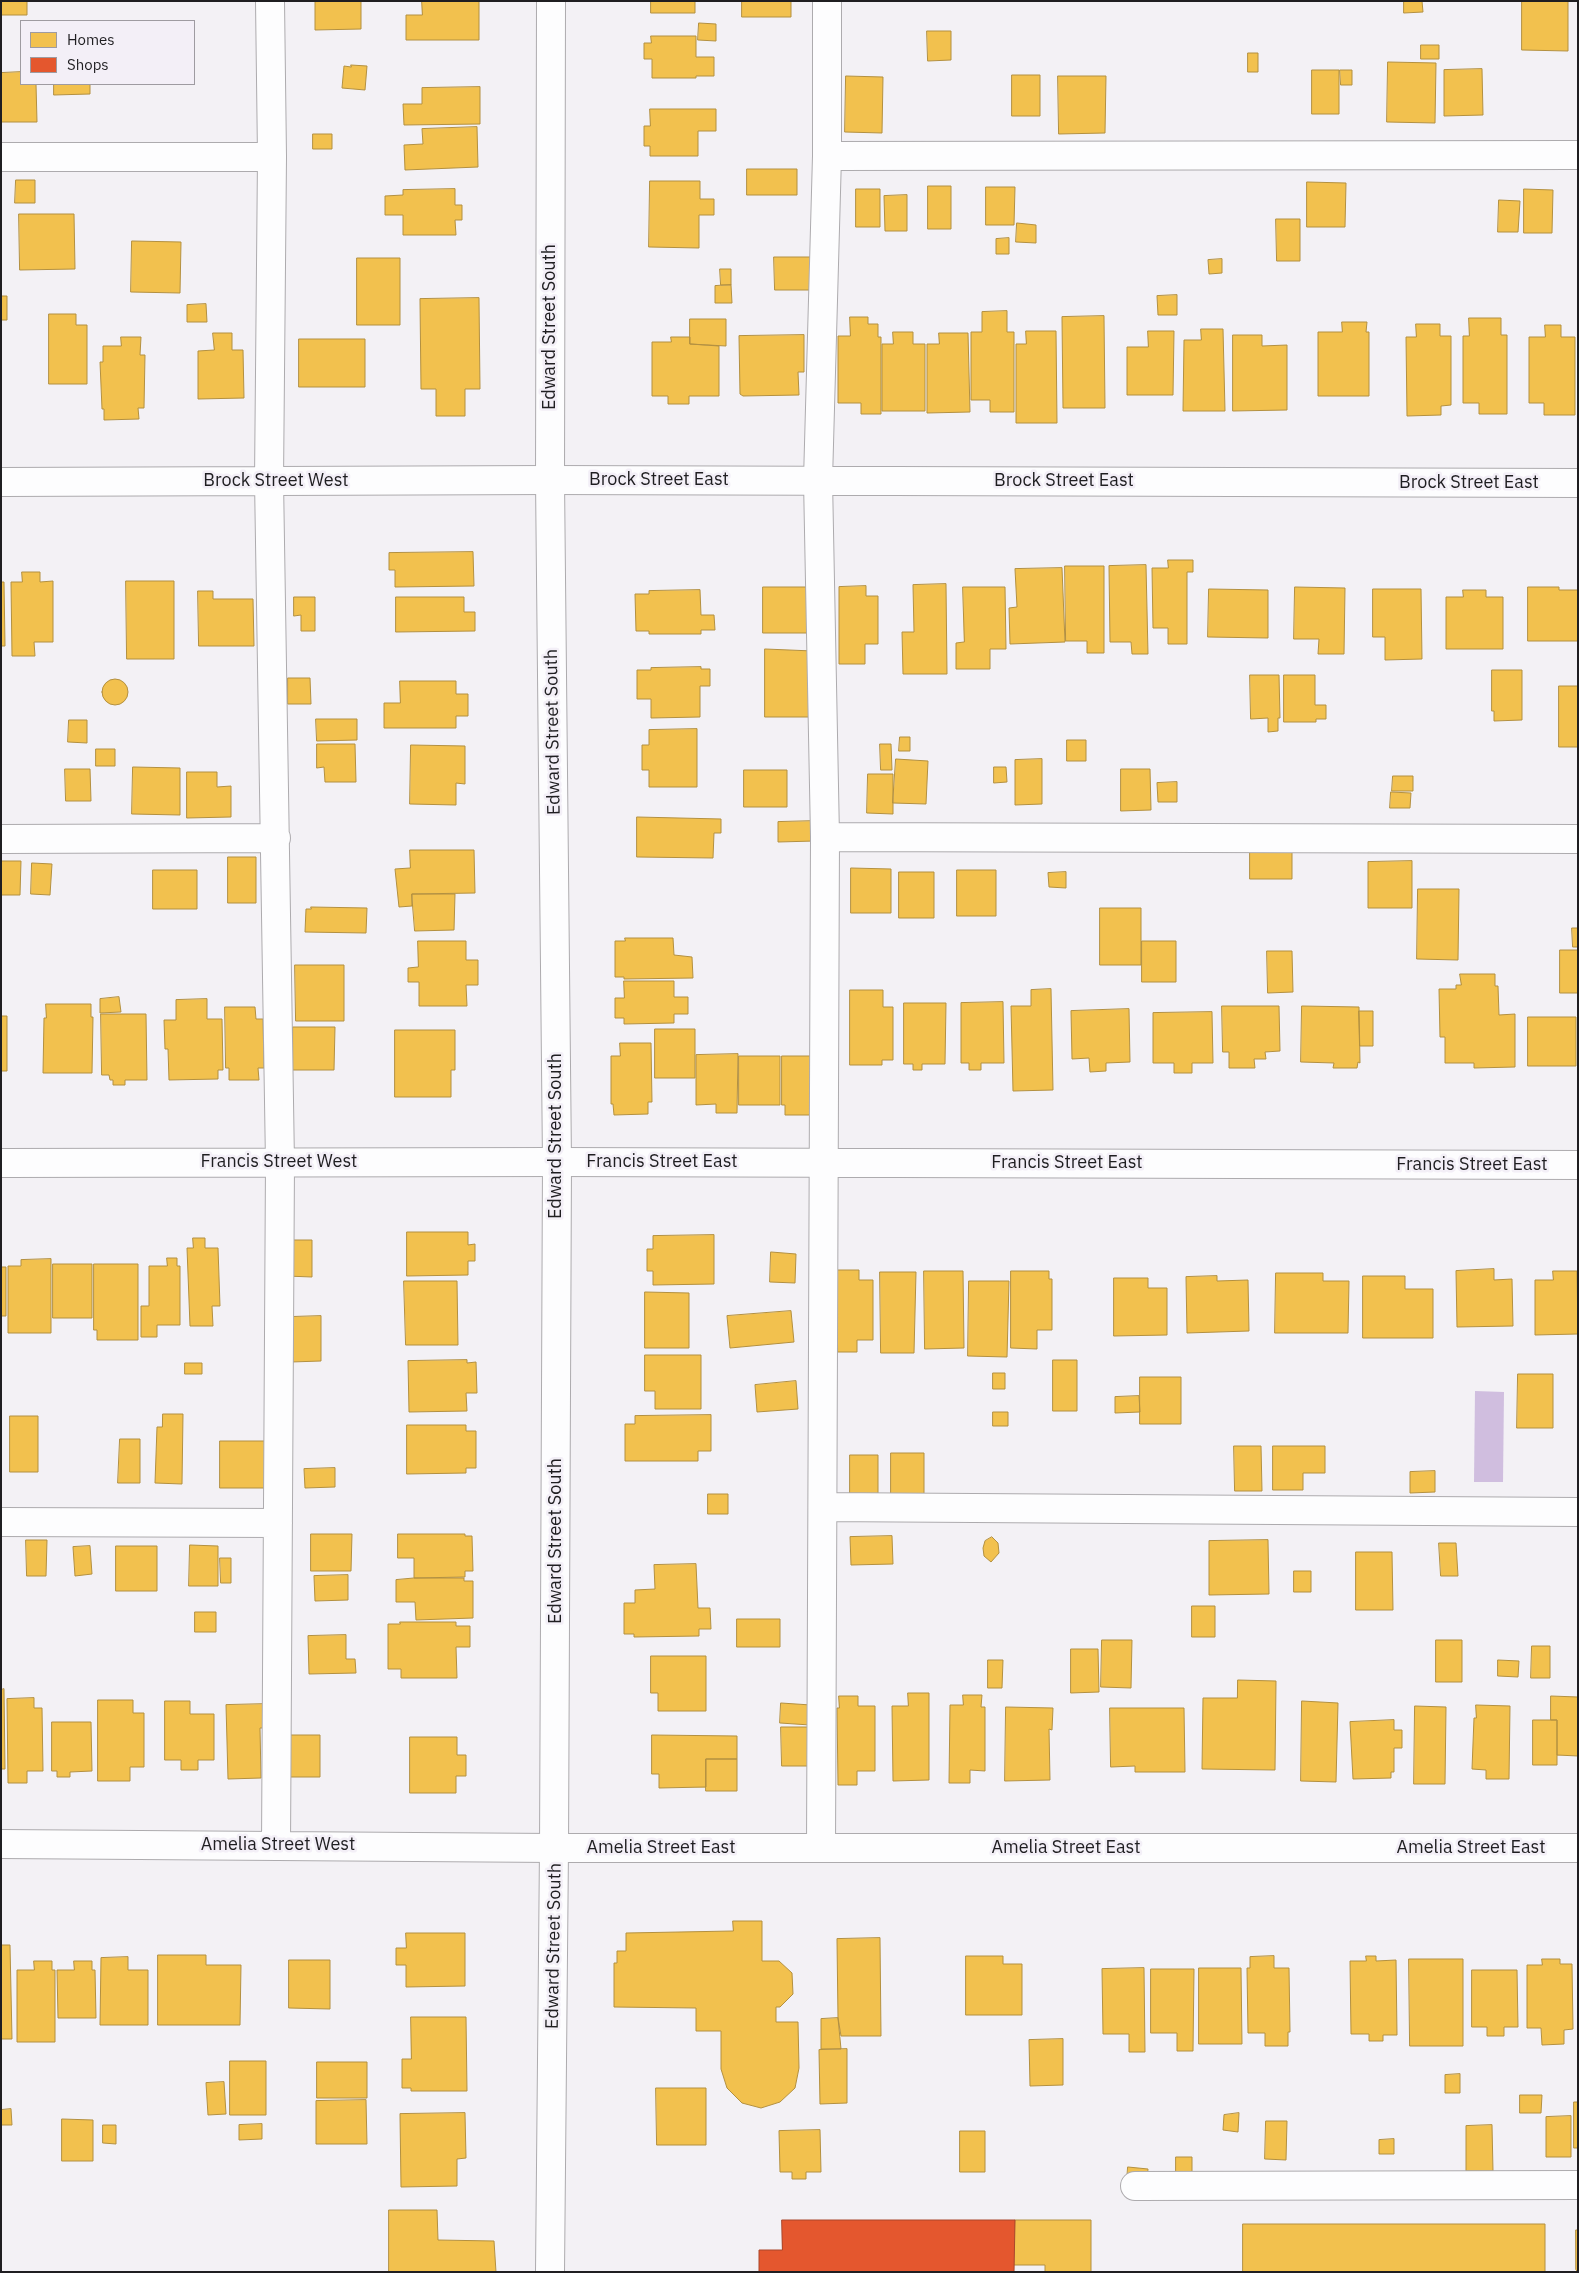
<!DOCTYPE html>
<html>
<head>
<meta charset="utf-8">
<style>
  body { margin:0 }
  #map { position:relative; width:1579px; height:2273px; overflow:hidden; background:#f3f1f5; font-family:"IBM Plex Sans",sans-serif }
  canvas { display:block }
  .frame { position:absolute; inset:0; border:2px solid #1f1e21; pointer-events:none }
  .legend { position:absolute; left:20px; top:20px; width:175px; height:65px; box-sizing:border-box; background:#f3eff7; border:1px solid #9e9ba1; margin:0; padding:6px 9px; list-style:none; font-size:15px; color:#1f1e21 }
  .legend li { display:flex; align-items:center; gap:10px; height:25px }
  .legend b { width:25px; border:1px solid #9e9ba1 }
</style>
</head>
<body>
<div id="map">
<canvas width="1579" height="2273"></canvas>
<div class="frame"></div>
<ul class="legend">
<li><b style="height:14px;background:#f2c14e"></b>Homes</li>
<li><b style="height:14px;background:#e4572e"></b>Shops</li>
</ul>
</div>
<script>
const ctx = document.querySelector('canvas').getContext('2d');
ctx.lineJoin = 'round';
function paint(path, color) {
  ctx.fillStyle = color;
  ctx.fill(path, 'evenodd');
}
function trace(path, color, width, dash) {
  ctx.strokeStyle = color;
  ctx.lineWidth = width;
  ctx.lineCap = dash ? 'butt' : 'round';
  ctx.setLineDash(dash || []);
  ctx.stroke(path);
}
function write(font, color, halo, rows, align = 'center') {
  ctx.font = font + ' "IBM Plex Sans",sans-serif';
  ctx.lineWidth = 5;
  ctx.setLineDash([]);
  ctx.textBaseline = 'middle';
  ctx.strokeStyle = halo;
  ctx.fillStyle = color;
  for (const [text, x, y, turn = 0] of rows) {
    ctx.save();
    ctx.translate(x, y);
    ctx.rotate((+turn || 0) * Math.PI / 180);
    ctx.textAlign = isNaN(turn) ? turn : align;
    if (halo) ctx.strokeText(text, 0, 0);
    ctx.fillText(text, 0, 0);
    ctx.restore();
  }
}
paint(new Path2D(`
  M1475,1391L1504,1392L1503,1482H1474Z`), '#d0bedf');
const homes = new Path2D(`
  M1,1H27V15H1Z
  M361,1V29L315,30V2Z
  M422,1H479V40H406V15H422Z
  M651,1H695V13H651Z
  M742,1H791V17H742Z
  M1404,1H1422L1423,12L1404,13Z
  M1522,1H1568V51L1522,50Z
  M699,23L716,24V41L698,40Z
  M927,31H951V60L928,61Z
  M651,36H696V57H714V76H696V78H652V59H644V43H651Z
  M1421,45H1439V59H1421Z
  M1248,53H1258V72H1248Z
  M1388,62L1436,63L1435,123L1387,122Z
  M351,65L367,66L365,90L342,88L344,66L351,67Z
  M1482,69L1483,115L1444,116V70Z
  M1312,70H1339V114H1312Z
  M1340,70H1352V85H1341Z
  M21,72V84H36L37,122H1V73Z
  M1012,75H1040V116H1012Z
  M846,76L883,77L882,133L845,132Z
  M1058,76H1106L1105,133L1059,134Z
  M54,84H90V94L54,95Z
  M480,87V124L404,125L403,104H422V88Z
  M650,109H716V131H698V156H650V146H644V126H650Z
  M477,127L478,167L405,170L404,145L423,144L422,129Z
  M313,134H332V149H313Z
  M747,169H797V195H747Z
  M16,180H35V203H15Z
  M650,181H700V199H714V215H699V248L649,247Z
  M1307,182L1346,183L1345,227H1307Z
  M928,186H951V229H928Z
  M986,187H1015L1014,225H986Z
  M455,189V205H462V220H455L456,235H403V215H385V196L403,195V190Z
  M856,189H880V227H856Z
  M1524,189L1553,190L1552,233H1524Z
  M907,195V231H885L884,196Z
  M1499,200L1520,201L1518,232H1498Z
  M19,214H74L75,269L20,270Z
  M1276,219H1300V261H1277Z
  M1017,223L1036,225V243L1016,242Z
  M1009,238V254H996V239Z
  M132,241L181,242L180,293L131,292Z
  M774,257H814V290H775Z
  M357,258H400V325H357Z
  M1222,259V273L1209,274L1208,260Z
  M720,269H731V285H721Z
  M731,285L732,303H715V286Z
  M1177,295V315H1158L1157,296Z
  M1,296H7V320H1Z
  M479,298L480,389H465V416H436V389H421L420,299Z
  M206,304L207,322H187V305Z
  M1007,311V332H1014V412H990V400H971V332H982V312Z
  M49,314H76V325H87V384H49Z
  M1104,316L1105,408H1063L1062,317Z
  M850,317H868V324H878V337H881V414H861V403H838V336H850Z
  M1469,318H1501V335H1507V414H1479V403H1463V336H1469Z
  M690,319H726V346L690,344Z
  M1342,322H1367L1366,332H1369V396H1318V332H1342Z
  M1416,324H1440V336H1451V405L1441,406V415L1407,416L1406,337H1416Z
  M1545,325H1561V337H1575V415H1544V403H1529V337H1545Z
  M1201,329H1223L1225,411H1183L1184,340H1201Z
  M1026,331H1056L1057,423H1016V344H1026Z
  M1148,331H1174L1173,395H1127V347H1148Z
  M893,332H913V344H925V411H882V344H893Z
  M213,333H232V350H243L244,398L198,399V351L214,350Z
  M939,333H968L970,412L927,413V344H939Z
  M804,335V372H798L799,395L743,396L740,394L739,336Z
  M1233,335H1262V346L1287,345V410L1233,411Z
  M121,337H141L140,355H145L144,408H138L139,419L104,420V409H102L100,362H103V346H121Z
  M671,337H690V344L719,346V396H689V404H668V396H652V342H671Z
  M299,339H365V387H299Z
  M473,552L474,586L395,587V570H389V553Z
  M1168,560H1193V572H1187V644H1168V628H1153L1152,568H1168Z
  M1146,565L1148,654H1132L1131,642H1110L1109,566Z
  M1065,566H1104V653H1087V641H1066Z
  M1062,568L1065,642L1010,644L1009,608L1017,607L1015,569Z
  M22,572H40V582L53,581V642H34L35,656H12L11,582H22Z
  M126,581H174V659H127Z
  M1,582H4L5,646H1Z
  M946,584L947,674H903L902,632H914L913,585Z
  M866,586V596H878V644H865V664H839V587Z
  M763,587H812V633H763Z
  M963,587H1005L1006,649H990V669H956V643L964,642Z
  M1295,587L1345,588L1344,654H1318L1319,639H1294Z
  M1528,587H1559V590H1578V641H1528Z
  M1209,589L1268,590V638L1208,637Z
  M1373,589H1421L1422,659L1385,660V637H1373Z
  M700,590L701,615H714L715,630H701V634H649V631H636L635,594H649V591Z
  M1463,590H1486V597H1503V649H1446V597H1463Z
  M198,591H213V599H253L254,646H199Z
  M294,597H315V631H301V615L294,616Z
  M396,597H464V612H475V631L396,632Z
  M765,649L813,651L815,717H765Z
  M701,667V669H710V686H700V717L651,718V699H637V670H651V668Z
  M1492,670H1522V720L1494,721V711H1492Z
  M1250,675H1279L1280,718H1278V731L1268,732V718L1251,719Z
  M1284,675H1315V705H1326V719H1316V722H1284Z
  M288,678H310L311,704H288Z
  M102 692a13 13 0 1 1 26 0a13 13 0 1 1-26 0Z
  M400,681H456V694H468V716H456V728H384V703H400Z
  M1559,686H1578V747H1559Z
  M316,719H357V740L317,741Z
  M69,720H87V743L68,742Z
  M697,729V787H649V770H642V745H649V730Z
  M900,737H910V751H899Z
  M1067,740H1086V761H1067Z
  M317,744H355L356,782H325L324,767L317,768Z
  M880,744H891L892,770H881Z
  M411,745L465,746V784L456,783V805L410,804Z
  M96,749H115V766H96Z
  M896,759L928,761L926,804L893,803Z
  M1042,759V804L1015,805V760Z
  M133,767L180,768V815L132,814Z
  M994,767H1006L1007,782L994,783Z
  M65,769H90L91,801H66Z
  M1121,769H1150L1151,810L1121,811Z
  M744,770H787V807H744Z
  M187,772H217V787L231,786V817L187,818Z
  M868,774H893V814L867,813Z
  M1393,776H1413V791H1392Z
  M1177,782V802H1158L1157,783Z
  M1391,792L1411,793L1410,808H1390Z
  M637,817L721,819V833H714L713,858L637,857Z
  M815,821V841L778,842V822Z
  M410,850H474L475,893L412,894V906L399,907L395,869L410,868Z
  M1250,850H1292V879H1250Z
  M228,857H256V903H228Z
  M1,861H21L20,895H1Z
  M1412,861V908H1368V862Z
  M32,863L52,864L50,895L31,894Z
  M851,868L891,869V913H851Z
  M153,870H197V909H153Z
  M957,870H996V916H957Z
  M899,872H934V918H899Z
  M1066,872V888L1049,887L1048,873Z
  M1418,889H1459L1458,960L1417,959Z
  M412,894H455L454,930L415,931Z
  M311,907L367,908L366,933L305,932L306,909H311Z
  M1100,908H1141V965H1100Z
  M1572,928H1578V947H1573Z
  M625,938H673L674,955L692,957L693,978L624,979V977H615V941H625Z
  M418,941H466V960H478V985H466L467,1006H419V982H408V968L418,967Z
  M1142,941H1176V982H1142Z
  M1560,950H1578V993H1560Z
  M1267,951H1292L1293,992L1268,993Z
  M295,965H344V1021H296Z
  M1460,974H1495V986H1498L1499,1015L1515,1014V1067L1474,1068V1063H1445V1037H1440L1439,989H1456V985H1461Z
  M624,981H674V997H688V1014H674V1023L624,1024V1018H615V998H624Z
  M1051,989L1053,1090L1013,1091L1011,1006H1031V990Z
  M850,990H883V1007H893V1060H882V1065H850Z
  M119,997L121,1012L100,1013V999Z
  M207,999V1019H222L223,1070H218V1079L169,1080L168,1049H165L164,1020H176V1000Z
  M1003,1002L1004,1063H981V1070H969V1063H961V1003Z
  M904,1003H946L945,1064H922V1070H913V1064H904Z
  M46,1004H91V1017H93L92,1073H43L44,1018H46Z
  M1222,1006H1279L1280,1051L1265,1052L1266,1059H1254L1255,1068H1229V1052H1223Z
  M1302,1006L1359,1007L1360,1063L1358,1062L1357,1068H1333L1334,1063L1301,1062Z
  M225,1007H255L256,1019H263L264,1068H258L259,1080H229V1068H226Z
  M1129,1009L1130,1062L1106,1063V1071L1090,1072L1089,1058L1072,1059L1071,1011Z
  M1359,1011H1373V1046H1360Z
  M1212,1012L1213,1063H1192V1073H1174V1063H1153V1013Z
  M101,1014H146L147,1080H125V1085H113V1080H110L109,1075H102Z
  M1,1016H7V1071H1Z
  M1528,1017H1576V1066H1528Z
  M293,1027H335L334,1070H293Z
  M655,1029H695V1078H655Z
  M395,1030H455V1070H451V1097H395Z
  M620,1043H651L652,1102H648V1114L614,1115L613,1104H611V1056H620Z
  M738,1054L737,1113H716V1104L696,1105V1055Z
  M739,1056H780V1105H739Z
  M782,1056H823L820,1115H785V1105H782Z
  M407,1232H468V1245L475,1244V1261H468V1275L407,1276Z
  M714,1235V1284L653,1285V1271H647V1249H653V1236Z
  M193,1238H205V1248H218L220,1306H212L213,1326H190L187,1248H193Z
  M287,1240H312V1277L286,1276Z
  M771,1252L796,1254L795,1283L770,1282Z
  M167,1258H177V1266H180V1325H157V1337H141V1306H149V1266H167Z
  M51,1259V1333H8V1266H21V1260Z
  M53,1264H92V1318H53Z
  M94,1264H138V1340H97V1330H94Z
  M1,1267H6V1316H1Z
  M1494,1269V1280L1512,1279L1513,1326L1457,1327L1456,1271Z
  M837,1270H859V1280H873V1340H857V1352H838Z
  M924,1271H963L964,1348L925,1349Z
  M1011,1271H1049V1279H1052V1330H1037V1349L1011,1348Z
  M1553,1271H1577L1578,1334L1535,1335V1280H1553Z
  M880,1272H916L914,1353H881Z
  M1276,1273H1323V1281H1349L1348,1333H1275Z
  M1217,1276V1281L1248,1280L1249,1331L1187,1333L1186,1277Z
  M1363,1276H1405V1289H1433V1338H1363Z
  M1114,1278H1148V1288H1167V1335L1114,1336Z
  M404,1281H457L458,1345H406Z
  M969,1281H1009L1007,1357L968,1356Z
  M645,1292L689,1293V1348H645Z
  M791,1311L794,1342L730,1348L727,1316Z
  M321,1316V1361L291,1362L290,1317Z
  M645,1355H701V1409H655V1391H645Z
  M467,1360V1363L476,1362L477,1393H466L467,1411L409,1412L408,1361Z
  M1053,1360H1077V1411H1053Z
  M185,1363H202V1374H185Z
  M993,1373H1005V1389H993Z
  M1518,1374H1553V1428H1517Z
  M1140,1377H1181V1424H1140Z
  M796,1381L798,1409L757,1412L755,1385Z
  M1139,1396L1140,1412L1115,1413V1397Z
  M993,1412H1008V1426H993Z
  M163,1414H183L182,1484L155,1483L157,1427H162Z
  M711,1415V1451H698V1461H625V1424H635V1416Z
  M10,1416H38V1472H10Z
  M407,1425H466V1431H476V1468H466V1473L407,1474Z
  M120,1439H140V1483H118Z
  M220,1441H267L266,1488H220Z
  M1234,1446H1261L1262,1491H1235Z
  M1273,1446H1325V1473H1303V1490H1273Z
  M891,1453H924V1494H891Z
  M850,1455H878V1494H850Z
  M335,1468V1487L305,1488L304,1469Z
  M1435,1471V1492L1410,1493V1472Z
  M708,1494H728V1514H708Z
  M311,1534H352L351,1571H311Z
  M398,1534H465V1536H472L473,1571H465V1577L414,1578V1558H398Z
  M892,1536L893,1564L851,1565L850,1537Z
  M992,1537L998,1543L999,1553L991,1562L984,1556L983,1548L985,1541Z
  M26,1540H47L46,1576H27Z
  M1268,1540L1269,1594L1209,1595V1541Z
  M1439,1543H1456L1458,1576H1441Z
  M190,1545L218,1546V1586H189Z
  M90,1546L92,1574L75,1576L73,1547Z
  M116,1546H157V1591H116Z
  M1356,1552H1392L1393,1610H1356Z
  M220,1558H231V1583H221Z
  M696,1564L698,1608H710L711,1629H699V1636L634,1637V1634H624V1603H635V1590L655,1589L654,1565Z
  M1294,1571H1311V1592H1294Z
  M348,1575V1600L315,1601L314,1576Z
  M414,1578H464V1581H473V1618L416,1620L415,1602H396V1580Z
  M1192,1606H1215V1637H1192Z
  M195,1612H216V1632H195Z
  M737,1619H780V1647H737Z
  M400,1622H456V1626H470V1647H456L457,1678H401V1669H388V1624H400Z
  M346,1635V1659H355L356,1673L309,1674L308,1636Z
  M1102,1640H1132L1131,1688L1101,1687Z
  M1436,1640H1462V1682H1436Z
  M1532,1646H1550V1678H1531Z
  M1071,1649H1098L1099,1692L1071,1693Z
  M651,1656H706V1711H658V1693H651Z
  M988,1660H1003L1002,1688H988Z
  M1498,1660L1519,1661L1518,1677L1498,1676Z
  M1238,1680L1276,1681L1275,1770L1202,1769L1203,1698H1237Z
  M4,1689L5,1769H1V1690Z
  M908,1693H929V1780L893,1781L892,1706H908Z
  M963,1695H982L981,1707H985V1771L970,1770V1783H949L950,1705H963Z
  M839,1696H858V1706H875V1771H857V1785H838L837,1708H839Z
  M1551,1696L1578,1697V1756L1557,1755V1720H1551Z
  M34,1698V1708H42L43,1771H27V1783H8L7,1699Z
  M98,1700H133V1713H144V1767H130V1781H98Z
  M165,1701H190V1714H214V1760H198V1770H181V1760H165Z
  M1302,1701L1338,1703L1336,1782L1301,1781Z
  M781,1703L811,1705L810,1725L780,1723Z
  M267,1704L268,1728H260L261,1778L228,1779L226,1705Z
  M1476,1705L1510,1706L1509,1779H1486V1770L1472,1769L1474,1718H1476Z
  M1415,1706L1446,1707L1445,1784H1414Z
  M1006,1707L1053,1708L1052,1730L1049,1729L1050,1780L1005,1781Z
  M1110,1708H1184L1185,1772H1135V1766L1111,1767Z
  M1394,1720V1730H1402V1748H1394V1772H1391V1778L1353,1779L1350,1722Z
  M1533,1720H1557V1765H1533Z
  M52,1722H91L92,1771L70,1772V1777H57V1771H52Z
  M781,1727H813L814,1766H782Z
  M290,1735H320V1777H290Z
  M652,1735L737,1736V1759H706V1787L659,1788V1774H652Z
  M410,1737H457V1755H466V1776H456V1793H410Z
  M706,1759H737V1791H706Z
  M733,1921H762V1961H779L792,1973L793,1994L780,2007H776V2022H798L799,2068L795,2088L780,2102L761,2108L742,2103L727,2088L721,2069V2031H696V2008L614,2007V1963H617V1951H626V1933L733,1931Z
  M406,1933H465V1986L406,1987V1965H396V1948H406Z
  M880,1938L881,2036H841L838,2018L837,1939Z
  M1,1945H10L12,2039H1Z
  M158,1955H206V1965H241L240,2025H158Z
  M966,1956H1003V1964H1022V2015H966Z
  M1274,1956V1968H1289L1290,2032H1288V2046H1265V2033H1248L1247,1968H1250V1957Z
  M1366,1956H1376V1961L1396,1960L1397,2035H1383V2041H1369V2034H1351L1350,1961H1366Z
  M128,1957V1970H148V2025H100L101,1958Z
  M1409,1959H1463V2046H1410Z
  M1542,1959H1560V1964H1572L1573,2029L1564,2030V2044L1542,2045L1541,2028H1527V1965H1542Z
  M289,1960H330V2009L289,2008Z
  M34,1961H52V1970H55V2042H17V1970H34Z
  M74,1961H92V1970H95L96,2018H58L57,1970H74Z
  M1144,1968L1145,2052H1129V2034H1103L1102,1969Z
  M1199,1968H1241L1242,2044H1199Z
  M1151,1969H1194L1193,2051H1177V2033H1151Z
  M1472,1970H1517L1518,2027H1504V2036H1487V2027H1472Z
  M411,2017H466L467,2091H411V2088H402V2059H411Z
  M838,2018L841,2049H821V2019Z
  M1063,2039V2085L1030,2086L1029,2040Z
  M847,2049V2103L820,2104L819,2050Z
  M230,2061H266V2115H230Z
  M317,2062H367V2098H317Z
  M1460,2074V2093H1445V2075Z
  M224,2082L226,2114L208,2115L206,2083Z
  M656,2088H706V2145H657Z
  M1520,2095H1542L1541,2113H1520Z
  M366,2100L367,2144H316V2101Z
  M1574,2102H1578V2148H1574Z
  M11,2109L12,2125H1V2110Z
  M465,2113L466,2158L457,2159V2186L401,2187L400,2114Z
  M1239,2113L1238,2132L1223,2130L1224,2115Z
  M1571,2116V2157H1546V2117Z
  M62,2119L93,2120V2161H62Z
  M1266,2121H1287L1286,2160L1265,2159Z
  M262,2124V2139L239,2140V2125Z
  M103,2125H116V2144L103,2143Z
  M1492,2125L1493,2171H1466V2126Z
  M820,2130L821,2172H806V2179H792V2172H780L779,2131Z
  M960,2131H985V2172H960Z
  M1394,2139V2154H1379V2140Z
  M1176,2157H1192V2175H1176Z
  M1128,2167L1148,2169L1147,2183L1127,2181Z
  M389,2210H437L438,2240L494,2241L496,2272H389Z
  M1015,2220H1091V2272H1045V2265H1014Z
  M1243,2224H1545V2272H1243Z
  M1576,2230H1578V2272L1576,2270Z`);
paint(homes, '#f2c14e');
trace(homes, '#b39040', 1);
const shops = new Path2D(`
  M782,2220H1015L1014,2272H759V2250H782Z`);
paint(shops, '#e4572e');
trace(shops, '#a9462a', 1);
const minor = new Path2D(`
  M827,156L1578,155
  M1,157H272L270,1
  M272,157L269,480L280,1163L276,1845
  M1,482L550,480L1578,483
  M825,837L1578,839
  M1,839L276,838
  M1,1163L557,1162L1578,1165
  M823,1507L1578,1512
  M1,1522L278,1523
  M1,1844L554,1848H1578
  M821,1848L825,837L818,480L827,156V1
  M1135,2186L1578,2185`);
const major = new Path2D(`
  M550,2272L554,1848L557,1162L550,480L551,1`);
trace(minor, '#adabae', 30);
trace(major, '#adabae', 30);
trace(minor, '#fdfdfe', 28);
trace(major, '#fdfdfe', 28);
write('18px', '#1f1e21', '#f3eff7', [
  ["Edward Street South",550,327,-90],
  ["Brock Street East",659,480],
  ["Brock Street West",276,481],
  ["Brock Street East",1064,481],
  ["Brock Street East",1469,483],
  ["Edward Street South",553,732,-91],
  ["Edward Street South",556,1136,-90],
  ["Francis Street West",279,1162],
  ["Francis Street East",662,1162],
  ["Francis Street East",1067,1163],
  ["Francis Street East",1472,1165],
  ["Edward Street South",556,1541,-90],
  ["Amelia Street West",278,1845],
  ["Amelia Street East",661,1848],
  ["Amelia Street East",1066,1848],
  ["Amelia Street East",1471,1848],
  ["Edward Street South",554,1946,-89]
]);
</script>
</body>
</html>
